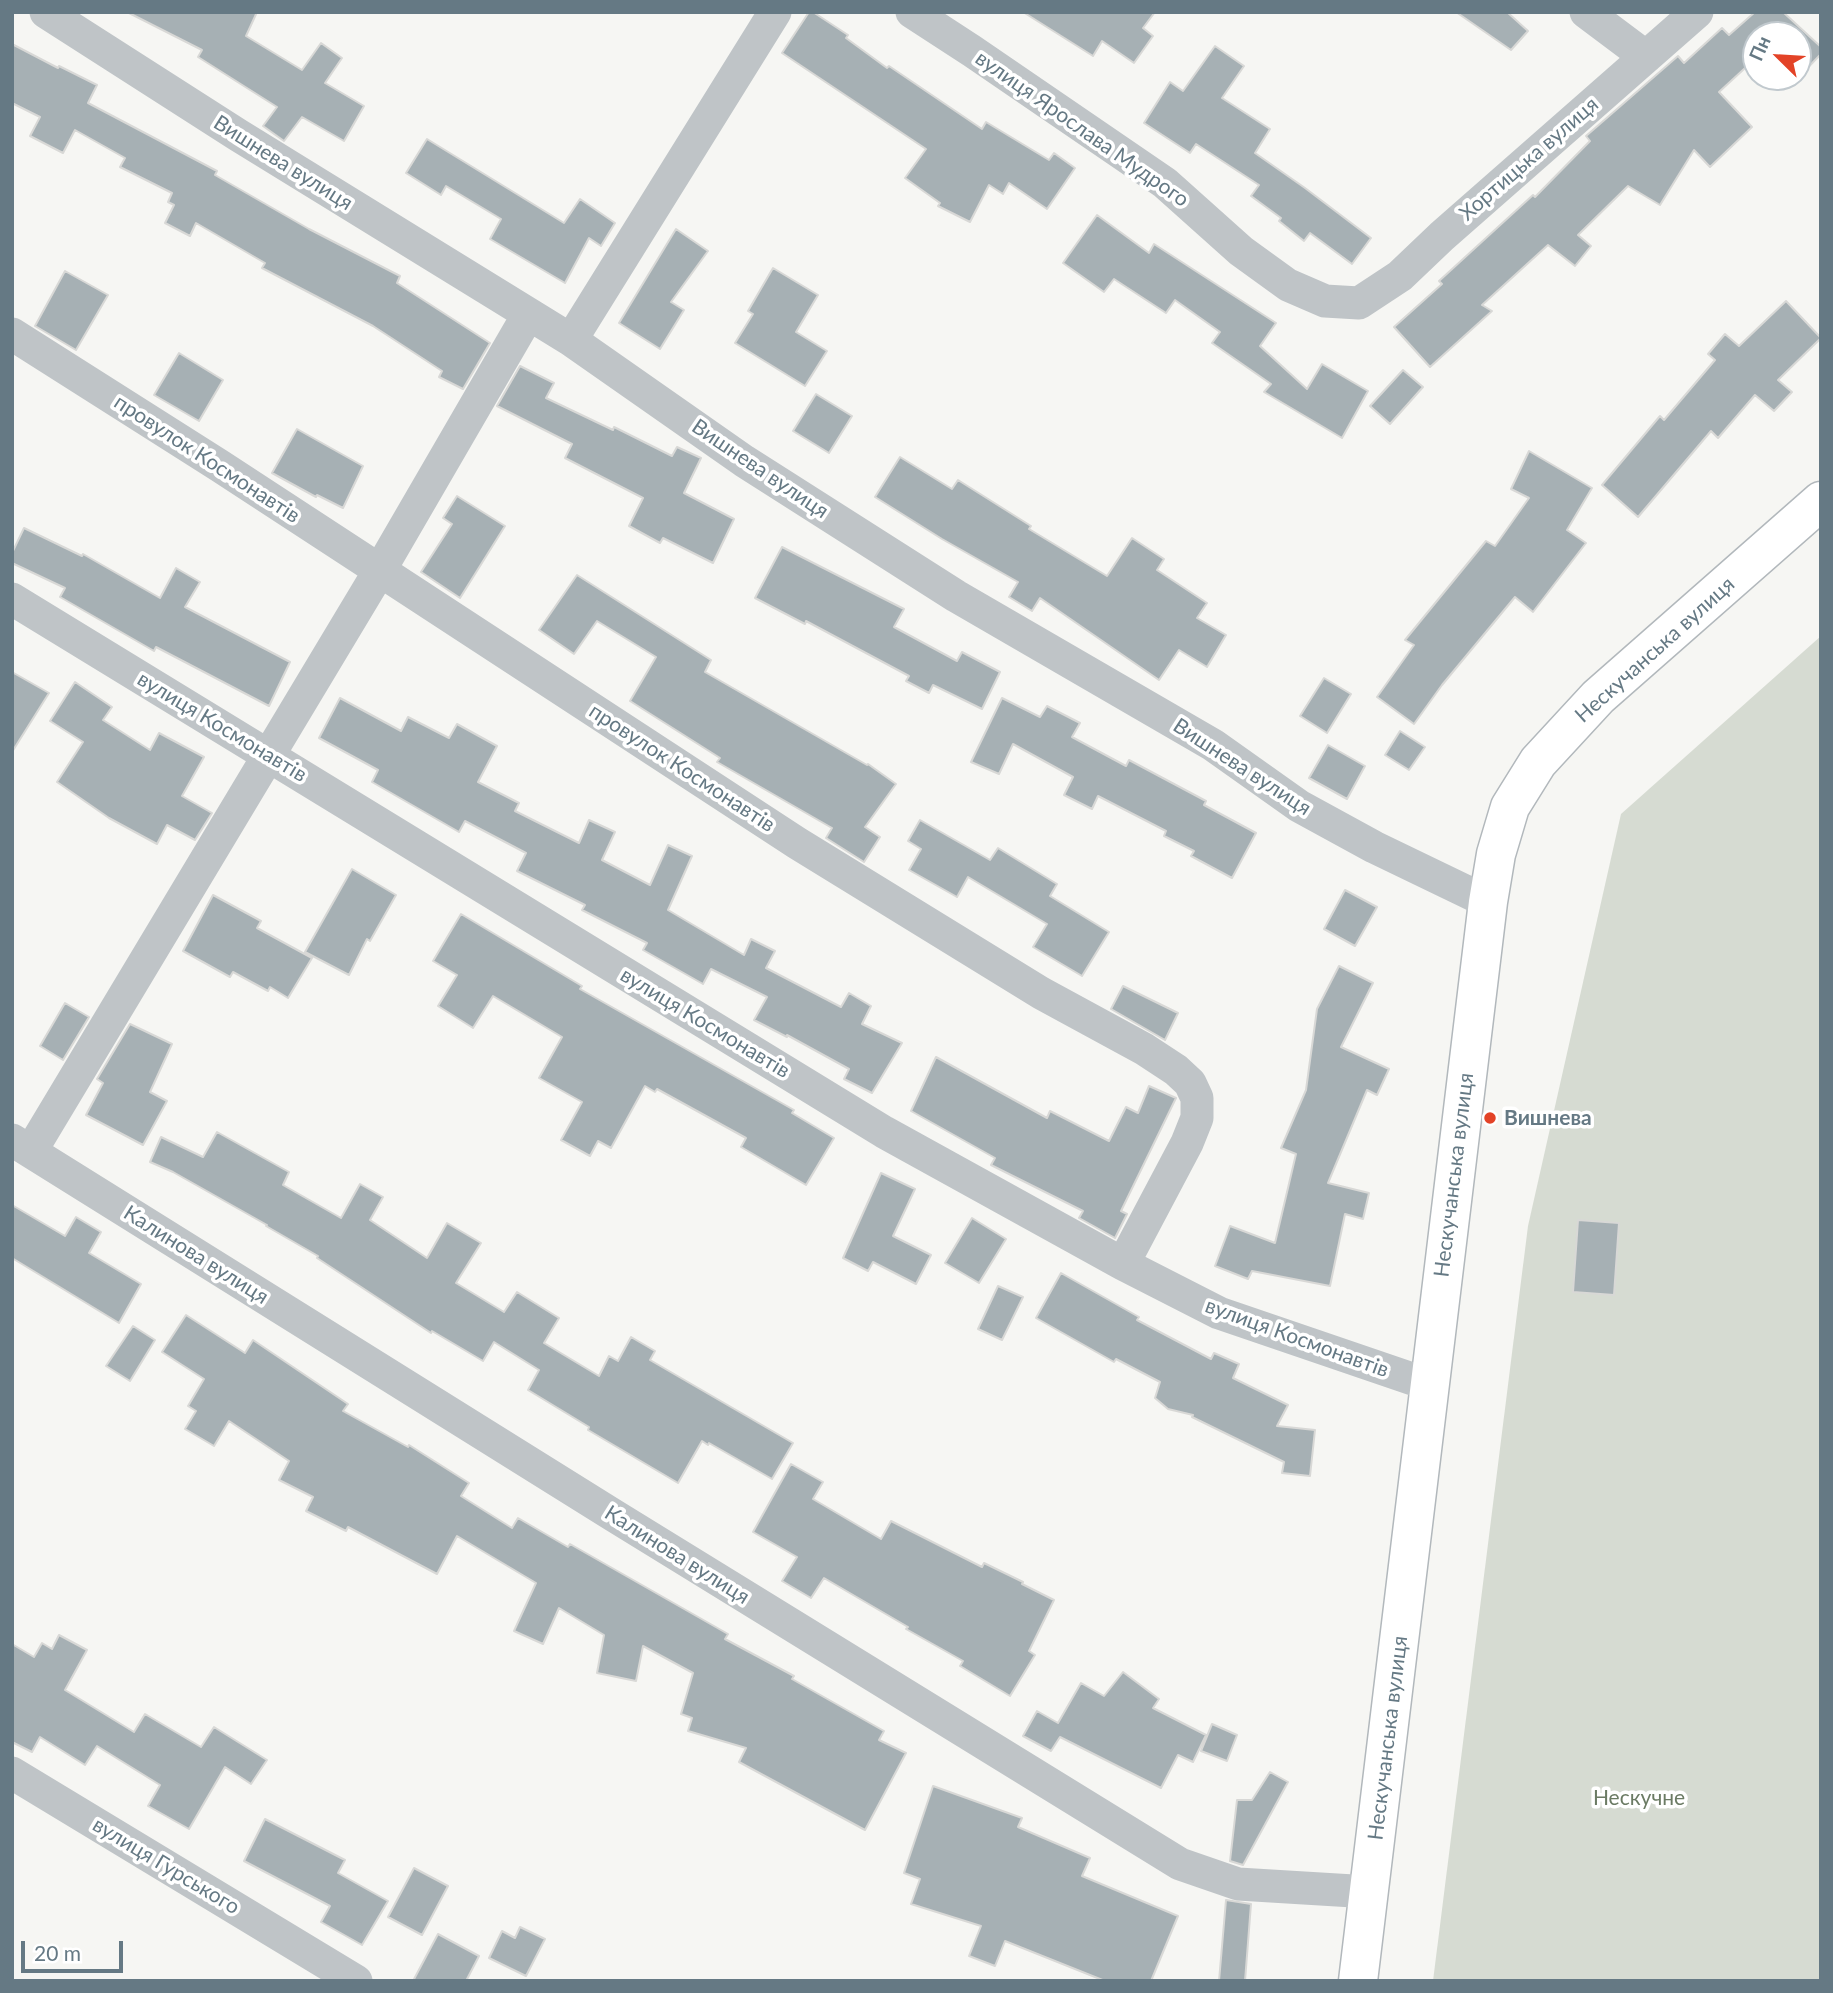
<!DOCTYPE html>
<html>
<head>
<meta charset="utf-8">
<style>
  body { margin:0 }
  #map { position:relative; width:1833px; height:1993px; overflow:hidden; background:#f6f6f3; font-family:Lato,sans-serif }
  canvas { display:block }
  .frame { position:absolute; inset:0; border:14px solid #657984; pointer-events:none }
  .north { position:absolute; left:1742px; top:21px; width:70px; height:70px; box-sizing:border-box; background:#fff; border:2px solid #c1c9ce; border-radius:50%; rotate:294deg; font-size:19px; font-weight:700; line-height:28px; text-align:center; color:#657984 }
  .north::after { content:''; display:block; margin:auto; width:24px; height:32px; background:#e34327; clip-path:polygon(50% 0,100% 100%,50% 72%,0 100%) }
  .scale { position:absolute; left:21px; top:1941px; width:102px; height:32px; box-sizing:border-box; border:4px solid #657984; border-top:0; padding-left:9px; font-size:21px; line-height:24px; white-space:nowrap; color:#657984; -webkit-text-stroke:5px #fff; paint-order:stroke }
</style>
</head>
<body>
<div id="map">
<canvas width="1833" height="1993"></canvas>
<div class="frame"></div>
<div class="north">Пн</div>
<div class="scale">20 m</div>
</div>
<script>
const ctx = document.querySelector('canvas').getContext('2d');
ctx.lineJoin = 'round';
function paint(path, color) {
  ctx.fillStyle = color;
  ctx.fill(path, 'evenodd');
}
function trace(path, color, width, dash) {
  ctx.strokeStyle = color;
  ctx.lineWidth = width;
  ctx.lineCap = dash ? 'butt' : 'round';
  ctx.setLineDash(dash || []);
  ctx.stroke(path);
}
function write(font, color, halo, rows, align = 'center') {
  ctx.font = font + ' Lato,sans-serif';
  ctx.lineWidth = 7;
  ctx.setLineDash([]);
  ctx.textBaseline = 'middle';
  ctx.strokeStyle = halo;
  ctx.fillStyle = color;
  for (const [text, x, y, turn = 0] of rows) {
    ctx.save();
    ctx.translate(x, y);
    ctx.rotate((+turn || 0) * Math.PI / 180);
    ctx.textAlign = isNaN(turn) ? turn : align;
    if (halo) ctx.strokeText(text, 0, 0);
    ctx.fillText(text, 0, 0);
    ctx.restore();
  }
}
paint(new Path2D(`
  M1821,636V1981H1433L1528,1226L1621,814Z`), '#d6dbd2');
const building = new Path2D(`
  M127,12H257L246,36L302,70L321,43L342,58L325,83L364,106L344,141L302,117L284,141L263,126L277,107L198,57L202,50Z
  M809,12H813L848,35L846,38L887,68L889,66L982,129L986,122L1049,160L1054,153L1075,168L1047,209L1009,183L1003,194L989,185L970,222L938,206L940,203L905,178L926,149L782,53Z
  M1023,12H1155L1143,28L1153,36L1134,63L1102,41L1093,56Z
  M1456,12H1507L1528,31L1511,50Z
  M1755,12H1783L1821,47V54L1793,83L1787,77H1798V35H1756V58L1719,92L1752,127L1710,167L1694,150L1660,205L1628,186L1578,235L1591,246L1575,266L1548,245L1482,305L1492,311L1430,367L1394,327L1442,284L1439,281L1533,195L1535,197L1590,141L1586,136L1678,56L1684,63L1722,28L1729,35Z
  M12,44L58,68L59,66L97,85L88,103L217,171L215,175L309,229L400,276L397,283L490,343L463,389L439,377L442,371L373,326L262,268L265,263L196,223L190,236L165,223L174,205L168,202L172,193L120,167L125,158L75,130L63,153L30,136L40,117L12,103Z
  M1215,46L1244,66L1222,98L1270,129L1255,153L1305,188L1371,238L1352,264L1310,233L1304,241L1279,221L1281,218L1251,196L1259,185L1196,144L1190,153L1144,123L1170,82L1183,91Z
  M427,139L564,223L580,199L615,223L601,246L589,238L565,283L490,239L501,219L446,186L441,195L406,173Z
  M1097,215L1149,253L1154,244L1276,323L1260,346L1307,389L1322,364L1368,391L1342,438L1264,392L1271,384L1212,343L1220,332L1175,300L1166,313L1114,279L1104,292L1063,263Z
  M676,229L708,251L671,302L684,310L660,349L619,323Z
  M773,268L818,295L796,332L827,351L805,386L735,343L753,314L748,311Z
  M65,271L108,295L76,350L35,326Z
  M1786,301L1821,338L1778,380L1792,392L1774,411L1755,395L1718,438L1711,431L1638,517L1602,485L1660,416L1664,420L1715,360L1708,354L1725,334L1739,346Z
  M179,353L223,380L199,421L154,395Z
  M520,366L554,383L546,398L613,430L614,427L672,456L677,447L701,458L684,493L734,519L713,563L663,538L660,543L629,526L643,498L565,458L572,444L497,406Z
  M1403,370L1423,387L1390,424L1370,406Z
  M816,394L852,416L829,453L793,431Z
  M297,429L363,466L343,508L317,495L316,497L272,473Z
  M1529,451L1592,488L1567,530L1586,543L1533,612L1515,597L1442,685L1414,724L1377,697L1414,645L1405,640L1486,541L1495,546L1529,498L1511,489Z
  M900,457L952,489L958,480L1031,526L1029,529L1107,576L1132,538L1164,559L1157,570L1207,603L1197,618L1226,635L1207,667L1179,650L1159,680L1040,598L1032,611L1009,597L1018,582L942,539L875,497Z
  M457,496L505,526L460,598L421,572L452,524L443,518Z
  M24,528L82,556L83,554L160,598L176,568L200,582L185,607L290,662L269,706L156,647L154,651L60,597L65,588L12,563V553Z
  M782,547L904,609L894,627L957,661L962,652L1000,672L982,709L933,685L929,693L906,681L909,676L806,621L805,624L755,598Z
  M577,575L711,660L705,672L867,765L868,764L896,784L865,827L880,837L864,862L826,838L832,828L717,762L720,758L630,701L656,657L597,621L574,654L539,630Z
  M12,672L49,693L12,752Z
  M1324,678L1351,694L1327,733L1300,716Z
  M75,682L112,707L103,720L150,750L159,733L204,757L182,796L212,813L195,840L167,825L157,844L109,818L57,782L83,742L50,721Z
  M340,698L401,731L408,717L449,738L457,724L497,746L478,782L519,803L515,811L579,843L589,820L615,832L602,860L650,885L668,845L692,856L668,910L744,955L751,939L775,951L766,968L841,1007L849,993L871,1006L862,1024L902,1043L872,1093L844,1079L849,1069L787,1035V1037L754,1020L767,997L711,969L703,984L643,950L647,943L582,910L585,905L517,871L526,853L465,821L459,832L372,782L378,770L319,738Z
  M1002,698L1040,717L1047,706L1080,723L1072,737L1126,766L1129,760L1206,801L1204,805L1256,833L1232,878L1191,856L1194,851L1164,836L1166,831L1098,796L1092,809L1064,795L1073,777L1013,744L999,774L971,762Z
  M1400,731L1425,747L1409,770L1385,755Z
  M1328,745L1365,766L1347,799L1309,778Z
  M920,820L990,860L998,848L1057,884L1050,896L1109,932L1082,976L1033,947L1047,924L968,877L957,897L909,870L921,849L908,841Z
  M352,869L396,895L370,941L367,939L349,975L305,952Z
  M1345,890L1377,907L1355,946L1324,929Z
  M213,895L261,921L257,928L312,958L288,998L270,987L268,991L233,972L230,977L183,951Z
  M461,914L582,986L580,989L794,1110L792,1113L834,1138L806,1185L741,1147L746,1138L657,1089L655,1092L645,1086L611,1148L598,1141L590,1156L561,1140L582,1102L539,1078L562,1037L493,996L473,1028L438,1006L457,975L433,961Z
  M1339,966L1373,983L1341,1047L1389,1069L1377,1095L1367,1090L1328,1183L1369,1193L1363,1219L1345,1214L1330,1286L1252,1271L1248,1279L1215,1266L1230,1226L1275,1243L1296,1154L1281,1148L1306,1090L1317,1009Z
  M1123,986L1178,1013L1165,1040L1111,1009Z
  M65,1003L89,1017L63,1060L40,1046Z
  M130,1024L172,1044L150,1092L167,1101L143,1145L86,1115L103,1083L97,1079Z
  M936,1057L1047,1118L1050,1111L1109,1141L1126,1107L1138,1113L1149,1086L1176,1098L1121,1211L1127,1214L1115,1238L1079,1218L1083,1211L991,1165L995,1158L911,1111Z
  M217,1132L289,1172L283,1185L341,1218L360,1184L383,1197L370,1220L427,1258L447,1223L481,1243L456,1283L504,1312L517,1292L559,1318L544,1343L599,1376L609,1356L618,1361L631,1337L655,1351L650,1360L793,1443L772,1479L709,1443L708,1445L702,1441L678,1483L588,1430L589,1427L528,1390L539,1370L494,1342L483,1361L432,1331L431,1333L317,1258L318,1256L266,1226L267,1225L173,1172L150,1162L161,1137L203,1157Z
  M881,1173L915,1189L893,1236L931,1255L916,1284L873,1262L868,1271L843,1258Z
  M12,1205L65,1236L76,1217L101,1232L89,1253L141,1284L119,1323L12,1258Z
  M972,1218L1006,1239L979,1283L945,1263Z
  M1578,1220L1619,1223L1614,1295L1573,1292Z
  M1061,1273L1139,1317L1137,1320L1211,1359L1214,1353L1239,1364L1233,1378L1288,1405L1277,1426L1315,1430L1310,1476L1282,1473L1284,1462L1192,1417L1193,1415L1168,1409L1155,1398L1160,1382L1116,1359L1114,1362L1036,1318Z
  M998,1286L1023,1297L1002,1340L978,1329Z
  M186,1315L245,1353L253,1340L348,1404L343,1411L408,1447L409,1445L469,1483L461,1496L512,1528L518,1518L568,1547L570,1544L728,1634L725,1639L794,1676L792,1679L884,1731L879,1740L906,1753L865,1830L739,1762L746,1748L688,1731L692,1718L681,1714L693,1673L643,1646L636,1681L597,1673L604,1635L559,1608L543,1644L514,1631L536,1583L457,1536L437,1574L348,1527L346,1531L306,1511L313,1497L279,1480L289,1461L229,1421L214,1446L185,1429L196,1411L188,1406L204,1379L162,1352Z
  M133,1326L155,1340L130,1381L106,1366Z
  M791,1464L823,1482L813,1499L881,1539L891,1521L982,1567L984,1563L1023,1582L1022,1584L1054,1600L1029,1651L1035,1655L1010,1696L960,1666L963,1661L906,1629L908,1627L824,1578L811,1598L782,1581L797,1557L753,1532Z
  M59,1635L87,1650L65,1690L134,1732L145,1714L201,1747L214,1727L267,1760L251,1784L225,1767L189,1829L148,1806L160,1785L97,1746L85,1765L40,1737L32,1752L12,1742V1644L34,1657L42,1643L52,1649Z
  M1123,1672L1159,1699L1153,1708L1206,1735L1193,1762L1178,1755L1161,1788L1060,1737L1051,1751L1023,1736L1037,1711L1058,1723L1081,1683L1104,1696Z
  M1212,1724L1237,1735L1227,1761L1201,1751Z
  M1270,1772L1288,1782L1243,1865L1230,1861L1237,1800H1252Z
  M933,1786L1022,1818L1018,1827L1090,1858L1082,1876L1178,1916L1151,1981H1105L1005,1941L995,1966L969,1956L981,1926L911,1904L920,1879L904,1873Z
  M265,1819L345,1860L338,1873L388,1901L362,1945L321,1922L330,1906L244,1861Z
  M414,1868L448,1886L422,1935L388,1917Z
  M1226,1900L1251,1904L1245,1981H1219Z
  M520,1927L545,1939L526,1976L489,1958L502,1931L515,1938Z
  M438,1934L479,1956L466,1981H413Z`);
paint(building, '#a6b0b4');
trace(building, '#d8d8d6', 2);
const secondary = new Path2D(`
  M1358,1981L1488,902L1496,854L1510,807L1538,762L1598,697L1821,501`);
trace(secondary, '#b2b8bc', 41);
trace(new Path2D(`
  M46,12L238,135L571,340L744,461L956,596L1213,745L1299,806L1374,847L1488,902
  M912,12L972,51L1165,183L1241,251L1288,285L1325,301L1359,303L1400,276L1442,236L1697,12
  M1586,12L1646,57
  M12,334L220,466L797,843L1041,993L1144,1049L1176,1070L1190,1083L1197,1098V1118L1187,1143L1123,1264
  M571,340L775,12
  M12,599L884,1132L1123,1264L1219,1313L1430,1385
  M12,1140L613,1515L1180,1864L1238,1884L1370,1892
  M31,1151L380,570L528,315
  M12,1773L356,1981`), '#bfc4c7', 33);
trace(secondary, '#fff', 38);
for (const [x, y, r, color] of [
  [1490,1118,7,"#e34327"]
]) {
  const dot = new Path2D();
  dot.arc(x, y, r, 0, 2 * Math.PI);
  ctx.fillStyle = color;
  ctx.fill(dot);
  trace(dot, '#fff', 2.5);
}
write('21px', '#657984', '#fff', [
  ["вулиця Ярослава Мудрого",1082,129,35],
  ["Хортицька вулиця",1529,159,-41],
  ["Вишнева вулиця",283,163,32],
  ["провулок Космонавтів",207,459,33],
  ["Вишнева вулиця",760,469,34],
  ["Нескучанська вулиця",1655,650,-42],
  ["вулиця Космонавтів",222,727,31],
  ["Вишнева вулиця",1242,767,33],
  ["провулок Космонавтів",682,768,33],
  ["вулиця Космонавтів",705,1023,31],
  ["Нескучанська вулиця",1454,1175,-83],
  ["Калинова вулиця",196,1255,32],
  ["вулиця Космонавтів",1297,1338,20],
  ["Калинова вулиця",677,1555,32],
  ["Нескучанська вулиця",1388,1738,-83],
  ["вулиця Гурського",166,1866,31]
]);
write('bold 21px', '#657984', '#fff', [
  ["Вишнева",1504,1118]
], 'left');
write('21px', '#6b7b64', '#fff', [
  ["Нескучне",1639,1798]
]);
</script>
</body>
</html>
